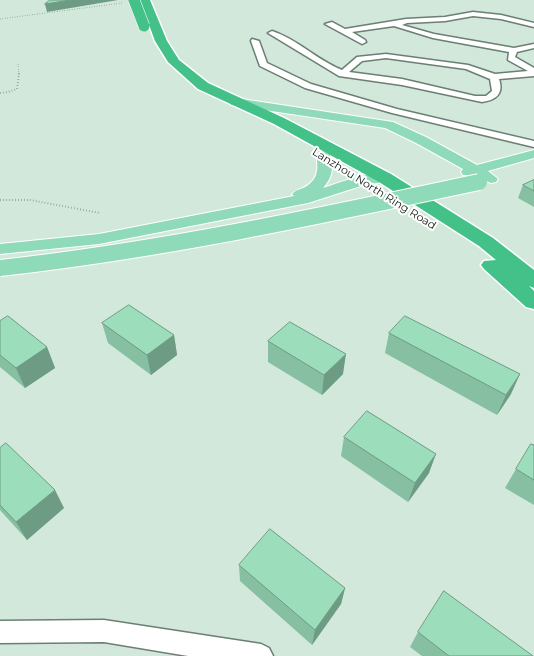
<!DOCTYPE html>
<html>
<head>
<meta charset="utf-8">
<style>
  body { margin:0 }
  canvas { display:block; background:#d1e8da }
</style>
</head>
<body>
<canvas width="534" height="656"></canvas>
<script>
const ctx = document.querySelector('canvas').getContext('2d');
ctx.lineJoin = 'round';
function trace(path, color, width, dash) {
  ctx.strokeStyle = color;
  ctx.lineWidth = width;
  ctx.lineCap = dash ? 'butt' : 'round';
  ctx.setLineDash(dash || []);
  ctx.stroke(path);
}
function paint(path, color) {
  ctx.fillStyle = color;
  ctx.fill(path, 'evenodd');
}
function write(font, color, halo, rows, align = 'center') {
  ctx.font = font + ' Montserrat,sans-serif';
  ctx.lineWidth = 4;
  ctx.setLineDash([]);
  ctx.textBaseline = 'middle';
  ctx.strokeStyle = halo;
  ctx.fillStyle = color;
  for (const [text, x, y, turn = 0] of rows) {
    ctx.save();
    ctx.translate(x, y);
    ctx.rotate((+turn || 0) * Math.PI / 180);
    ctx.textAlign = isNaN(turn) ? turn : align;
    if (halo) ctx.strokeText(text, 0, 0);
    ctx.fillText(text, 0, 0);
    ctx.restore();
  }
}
const minor = new Path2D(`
  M473,12L501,15L534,23V27L501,19L473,16L445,21L407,23L402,25L434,34L514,48L534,44V48L517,52L515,57L534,68V76L499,79C504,94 496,100 482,102L402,85L339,76L268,33L272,31C297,39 317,60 342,70L357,57L386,54L468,65L495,74L528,71L508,60L509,52L433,38L394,26L352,32L365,40L366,42L362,44L325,24L332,22L345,29L406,19L445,17ZM386,58L466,69L490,79L492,91L486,96H475L402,79L349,72L362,61Z
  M252,39L259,41L267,63L311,84L397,109L534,141V147L392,113L305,88L260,66L251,41Z
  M104,620L261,644L269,648L273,656H188L104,642L0,643V621Z`);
const major = new Path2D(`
  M235,98L393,122L426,137L477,165L534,150V158L488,171L498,179L496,182L491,183L473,175H463L461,172L463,169L416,143L385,128L231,105L229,102L231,99Z
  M323,151L330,155C334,169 332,178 323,188C343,182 369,170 390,175L392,178L390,181L364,185L308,203L99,244L0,254V244L99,234L294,196L292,194C296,190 298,190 303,188C318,181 319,169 316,155Z`);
const highway = new Path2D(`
  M140,0H150L167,41L179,60L208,83L284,118L391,174L493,238L534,270V288L529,286L534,291V309L526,307L484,269L481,265L484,261L496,260L479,246L379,182L274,124L198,89L168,62L155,41Z`);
trace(minor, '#6b7f74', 3);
trace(major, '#fff', 2);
trace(highway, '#fff', 3);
trace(new Path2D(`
  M0,19L122,3
  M18,64L19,75`), '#6a7970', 1, [0.5, 2]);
trace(new Path2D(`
  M0,93L8,92L17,89L19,73
  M0,200H30L100,213`), '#6a7970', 2, [0.5, 2.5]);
paint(minor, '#fff');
paint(major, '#8fdab8');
paint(highway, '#44c189');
const majorBridge = new Path2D(`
  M0,268C162,250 320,216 479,182`);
const highwayBridge = new Path2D(`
  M134,0L144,26`);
trace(majorBridge, '#fff', 18, []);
trace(highwayBridge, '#fff', 12, []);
trace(majorBridge, '#8fdab8', 16);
trace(highwayBridge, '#44c189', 11);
paint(new Path2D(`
  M534,180V207L518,198L523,185Z
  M0,321L47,347L55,368L25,388L0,367Z
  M102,323L174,335L177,355L151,375L108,343Z
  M389,333L511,394L497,415L385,353Z
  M268,341L343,374L322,395L268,362Z
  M344,437L429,473L408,502L341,456Z
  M534,445V505L505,488L516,469Z
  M0,448L64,508L27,540L0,510Z
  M239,565L345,588L341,604L312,645L240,581Z
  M418,632L533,656H422L410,647Z`), '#86bfa1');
paint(new Path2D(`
  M71,0H118L47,12L45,4Z
  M174,335L177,355L151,375L147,355Z
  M47,347L55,368L25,388L16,368Z
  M346,354L343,374L322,395L324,375Z
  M520,374L511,394L497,415L506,395Z
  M436,454L429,473L408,502L415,483Z
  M55,490L64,508L27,540L16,522Z
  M345,588L341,604L312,645L315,630Z`), '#6d9b83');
const building = new Path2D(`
  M50,0H71L45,4Z
  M534,180V191L523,185Z
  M129,305L174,335L147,355L102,323Z
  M8,316L47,347L16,368L0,355V321Z
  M405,316L520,374L506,395L389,333Z
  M290,322L346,354L324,375L268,341Z
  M367,411L436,454L415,483L344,437Z
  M6,443L55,490L16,522L0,505V448Z
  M531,444L534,445V480L516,469Z
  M270,529L345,588L315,630L239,565Z
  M444,591L533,656H449L418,632Z`);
paint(building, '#9cdebb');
trace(building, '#6d9b83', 1);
write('11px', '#0a120d', '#fff', [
  ["Lanzhou North Ring Road",374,189,32]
]);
</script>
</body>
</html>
